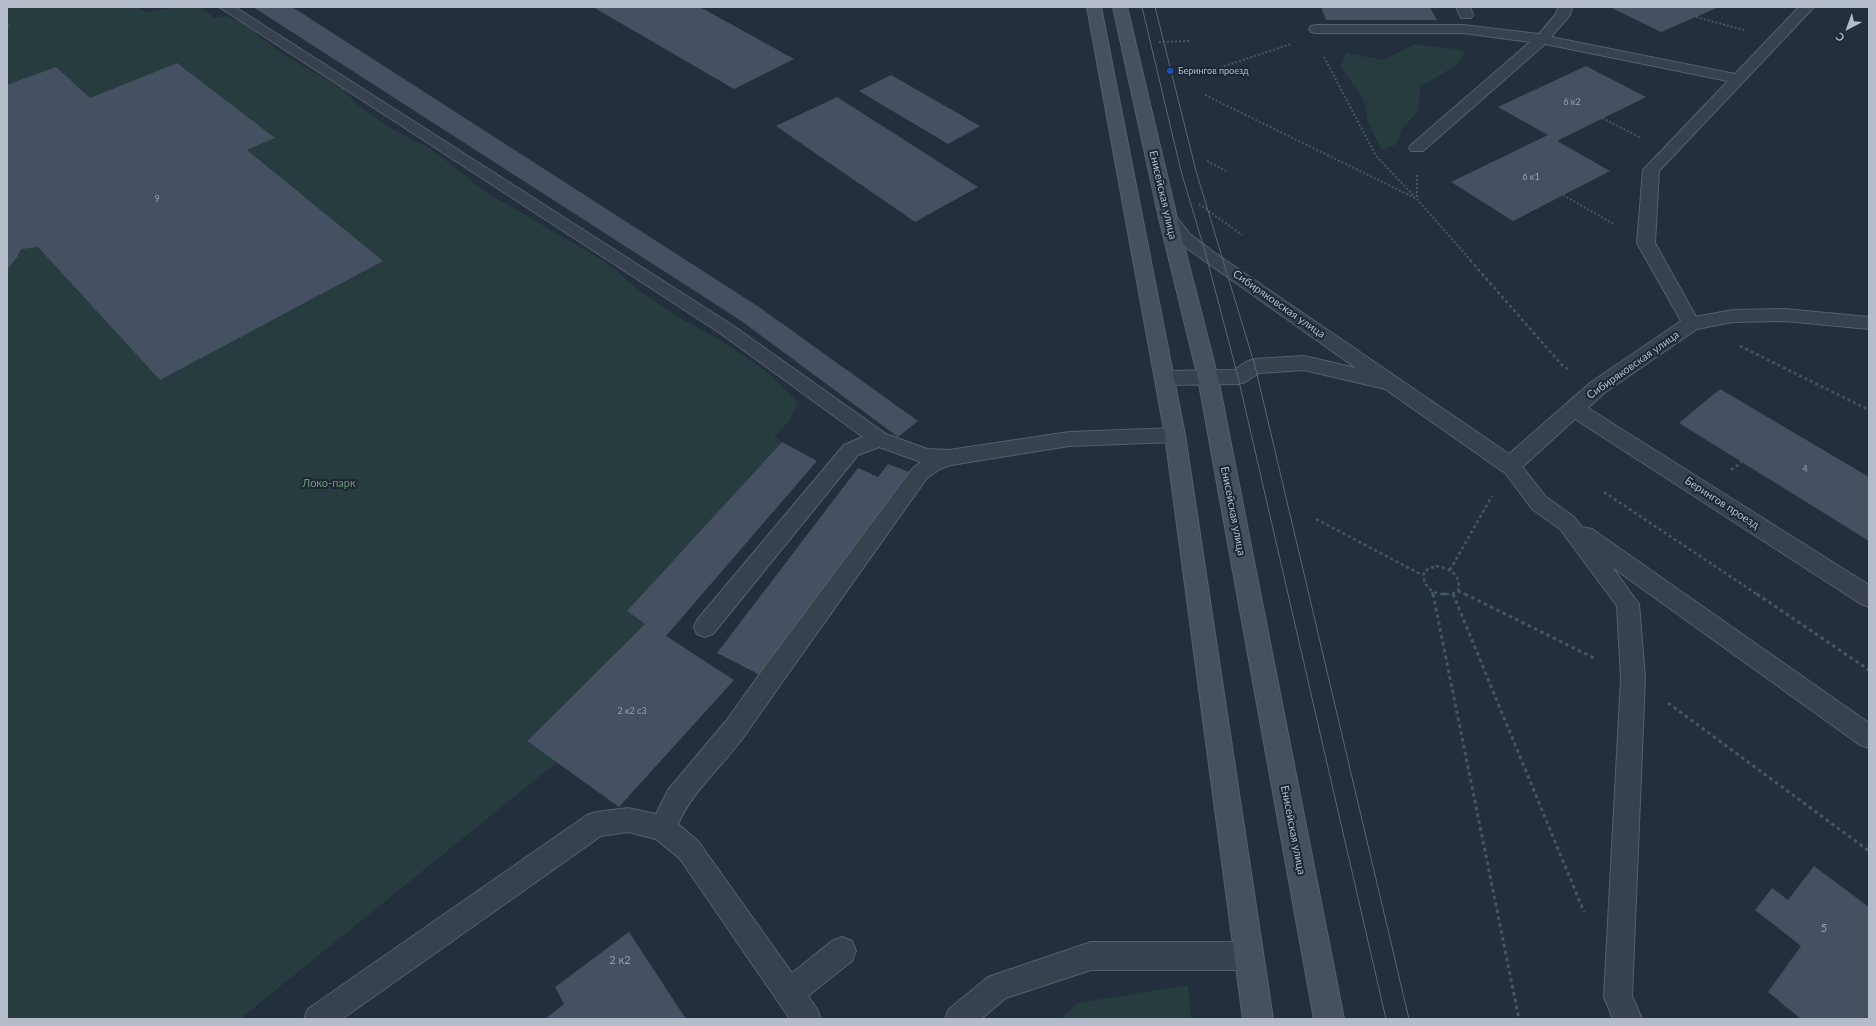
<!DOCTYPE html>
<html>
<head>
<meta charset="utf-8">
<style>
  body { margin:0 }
  #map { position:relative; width:1876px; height:1026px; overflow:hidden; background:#242f3e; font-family:Lato,sans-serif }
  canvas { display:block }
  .frame { position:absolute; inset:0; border:8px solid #b4bcc9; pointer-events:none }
  .north { position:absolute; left:1828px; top:8px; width:40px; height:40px; -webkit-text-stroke:3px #1d2633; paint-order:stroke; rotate:221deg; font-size:11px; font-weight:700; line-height:16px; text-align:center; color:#b4bcc9 }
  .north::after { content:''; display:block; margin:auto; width:14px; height:18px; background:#b4bcc9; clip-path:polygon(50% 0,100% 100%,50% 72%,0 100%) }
</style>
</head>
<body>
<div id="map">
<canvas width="1876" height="1026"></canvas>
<div class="frame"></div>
<div class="north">С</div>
</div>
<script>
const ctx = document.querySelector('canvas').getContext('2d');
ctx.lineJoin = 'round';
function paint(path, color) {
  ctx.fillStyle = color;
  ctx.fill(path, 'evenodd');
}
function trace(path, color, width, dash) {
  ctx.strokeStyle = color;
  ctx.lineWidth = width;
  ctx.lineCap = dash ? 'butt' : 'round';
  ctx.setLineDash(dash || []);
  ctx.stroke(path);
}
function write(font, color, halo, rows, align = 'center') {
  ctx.font = font + ' Lato,sans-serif';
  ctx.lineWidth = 4;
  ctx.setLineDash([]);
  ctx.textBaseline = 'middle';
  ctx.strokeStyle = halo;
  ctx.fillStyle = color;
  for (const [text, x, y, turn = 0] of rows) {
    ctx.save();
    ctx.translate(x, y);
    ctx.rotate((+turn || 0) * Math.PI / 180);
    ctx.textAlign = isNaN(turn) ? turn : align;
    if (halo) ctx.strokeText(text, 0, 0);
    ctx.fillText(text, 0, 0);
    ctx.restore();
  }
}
paint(new Path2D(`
  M7,7H137L147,12L172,7H199L215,18L225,16L241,22L281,53L342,88L359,106L392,129L431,149L486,192L604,261L643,293L680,318L720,340L765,370L798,402L790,420L774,437L782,442L627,611L645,624L527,740L557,762L240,1019H7Z
  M1414,44L1466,51L1455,66L1421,86L1418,111L1401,130L1397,144L1381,150L1368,121L1363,99L1341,67L1346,53L1383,60Z
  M1188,985L1191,1019H1060L1078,1003Z`), '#263c3f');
paint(new Path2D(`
  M253,7H292L759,307L918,421L898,437L740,320Z
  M593,7H700L794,59L734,89Z
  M1321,7H1430L1437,20H1326Z
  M1610,7H1719L1661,32Z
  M177,63L275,138L247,150L383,261L160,380L38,247L21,249L17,257L7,270V85L56,67L90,98Z
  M1586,66L1646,97L1557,141L1610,171L1513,221L1451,182L1548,135L1498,107Z
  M891,75L980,126L948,144L859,91Z
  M837,97L978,187L915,222L776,126Z
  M1720,389L1869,477V541L1679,423Z
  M782,442L817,461L666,636L734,680L619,807L527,741L645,624L627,611Z
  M888,464L909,472L762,676L717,653L858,468L878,477Z
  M1814,866L1869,907V1019H1801L1768,992L1801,946L1755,910L1772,888L1788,900Z
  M629,932L686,1019H545L564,1004L555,987Z`), '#455162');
const lane = new Path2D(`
  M219,7H235L732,325L886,434L927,449L949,450L1069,432L1175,428L1182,430L1185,435L1182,440L1175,442L1069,446L951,465L940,469L927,478C866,564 805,649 745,735C723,766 693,790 678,824L698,841L792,973L832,941L842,937L852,941L856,951L852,961L808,996L817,1009L821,1019H790L680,859L656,839L628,832L601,836L342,1019H304L308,1009L587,815L596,812L628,808L656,814L668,790L726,721L764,668L913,468L921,462L879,447L858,455L713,634L705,637L697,634L694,627L697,620L844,445L863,437L720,333Z
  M1456,7H1470L1473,15L1471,18H1461Z
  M1558,7H1572L1570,15L1551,37L1735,74L1799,7H1814L1659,171L1655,243L1700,324L1697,328L1691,330L1685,328L1637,243L1643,170L1728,81L1545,44L1423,151H1411L1409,148L1411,145L1530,42L1463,33H1316L1311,32L1309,29L1311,26L1316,25H1463L1539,34L1556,14Z
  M1510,457L1517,460L1546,497L1574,517L1582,527L1592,529L1869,723V748L1860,745L1612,567L1639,604L1645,678L1632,996L1642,1019H1613L1604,997L1621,678L1617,606L1560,529L1532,509L1503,470L1500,465L1503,460Z
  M1091,942H1249L1259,946L1263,956L1259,966L1249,970H1091L1006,998L981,1019H945L949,1009L988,977Z`);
const street = new Path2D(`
  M1168,213L1174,214L1190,234L1212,251L1509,454L1590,383L1684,319L1733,310L1785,309L1869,317V329L1785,321L1733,322L1697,329L1604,393L1588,408L1869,585V607L1861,604L1575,419L1518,471L1510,473L1502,471L1385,389L1304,370L1259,373L1245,382L1238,384L1165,385L1158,383L1155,378L1158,373L1165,371L1234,370L1248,361L1255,359L1304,356L1356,368L1178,242L1159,218L1162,214Z`);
const secondary = new Path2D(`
  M1087,7H1101L1185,435L1273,1019H1243L1165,435Z
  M1113,7H1127L1177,218L1218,378L1344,1019H1314L1198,378L1159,218Z`);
trace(lane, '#565f6c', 2);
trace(street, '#565f6c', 2);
trace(secondary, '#565f6c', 2);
trace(new Path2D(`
  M1696,17L1744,30
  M7,26L11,24
  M1159,42L1190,41
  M1324,57L1376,156L1415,197
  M1201,74L1291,44
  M1205,95L1417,199
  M1602,118L1641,138
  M1207,161L1226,171
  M1417,175V199L1471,261
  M1563,195L1615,225
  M1199,204L1242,235`), '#44595c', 2, [2, 2]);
trace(new Path2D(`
  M1470,260L1561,364L1569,370
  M1740,346L1869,410
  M1731,470L1742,462
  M1604,492L1758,595
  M1316,519L1422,575
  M1436,566C1450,568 1462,575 1458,591C1442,599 1421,592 1424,571Z
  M1450,570L1492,496
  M1458,591L1467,595
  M1432,592L1433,595
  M1453,594L1454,595`), '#44595c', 2.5, [3, 3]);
trace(new Path2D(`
  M1433,594L1519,1019
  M1443,594H1448
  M1453,594L1584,912
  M1465,594L1596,659
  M1757,594L1869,670
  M1668,703L1869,851`), '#44595c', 3, [3.5, 3.5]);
paint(lane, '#38414e');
paint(street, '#38414e');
paint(secondary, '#465061');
trace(new Path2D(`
  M1142,7L1181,171L1206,255L1238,377L1386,1019
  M1155,7L1196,171L1255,366L1409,1019`), '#5a6575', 1);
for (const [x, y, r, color] of [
  [1170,71,4,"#1a4fb4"]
]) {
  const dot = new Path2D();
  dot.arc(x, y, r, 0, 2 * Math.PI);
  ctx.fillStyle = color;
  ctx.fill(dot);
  trace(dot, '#1d2633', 1.5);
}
write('9px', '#b4bcc9', '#1d2633', [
  ["Берингов проезд",1178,71]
], 'left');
write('9px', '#98a1af', null, [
  ["6 к2",1572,102],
  ["6 к1",1531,177],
  ["9",157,199],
  ["4",1805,469],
  ["2 к2 с3",632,711]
]);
write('11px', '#b4bcc9', '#1d2633', [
  ["Енисейская улица",1163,195,77],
  ["Сибиряковская улица",1279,304,35],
  ["Сибиряковская улица",1633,365,-35],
  ["Берингов проезд",1722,503,33],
  ["Енисейская улица",1233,511,79],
  ["Енисейская улица",1293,830,79]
]);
write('11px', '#6b9a76', '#1d2633', [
  ["Локо-парк",329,483]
]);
write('11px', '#98a1af', null, [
  ["5",1824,928],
  ["2 к2",620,960]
]);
</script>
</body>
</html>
